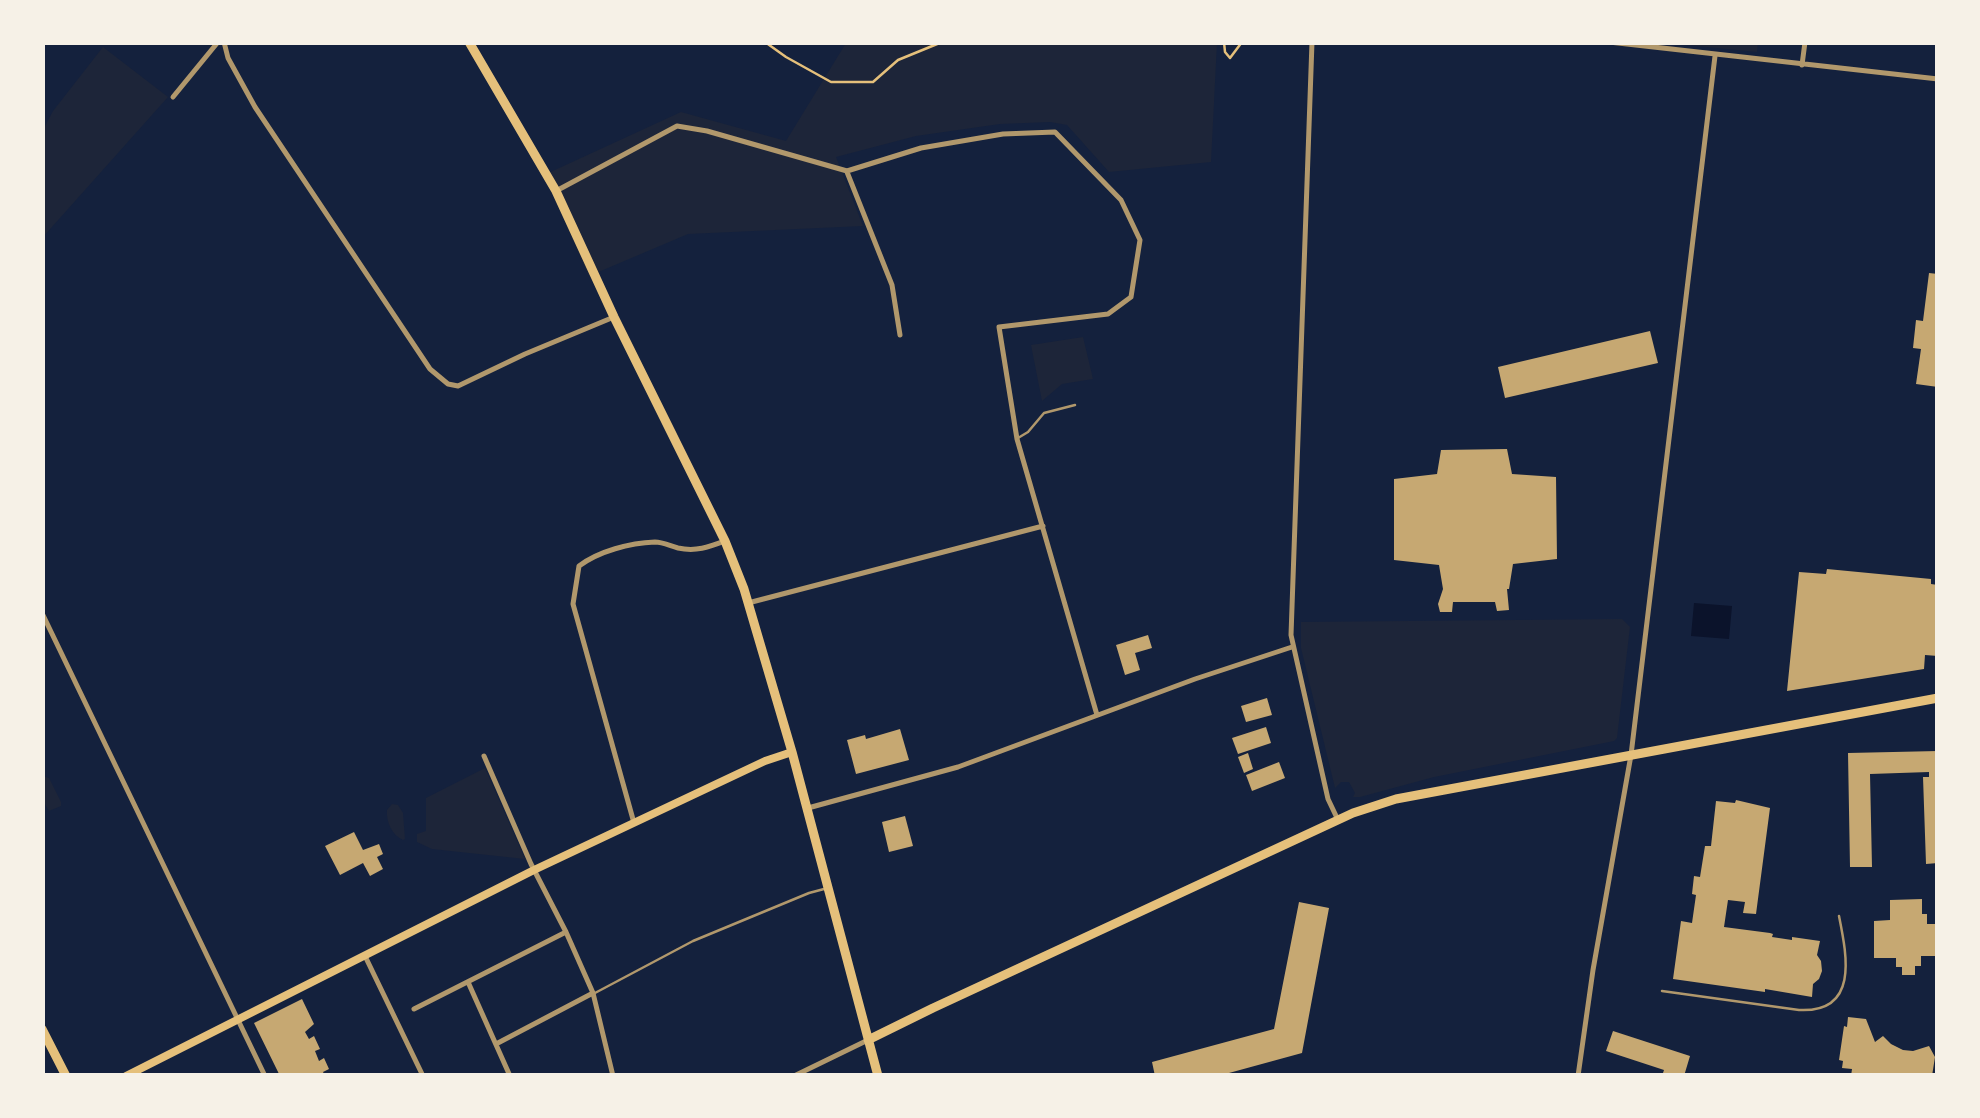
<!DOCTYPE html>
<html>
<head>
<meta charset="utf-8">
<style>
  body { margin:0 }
  #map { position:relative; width:1980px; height:1118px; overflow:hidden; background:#14213d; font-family:Poppins,sans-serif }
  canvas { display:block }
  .frame { position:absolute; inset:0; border:45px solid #f6f1e7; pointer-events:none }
</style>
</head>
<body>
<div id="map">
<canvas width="1980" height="1118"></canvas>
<div class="frame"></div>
</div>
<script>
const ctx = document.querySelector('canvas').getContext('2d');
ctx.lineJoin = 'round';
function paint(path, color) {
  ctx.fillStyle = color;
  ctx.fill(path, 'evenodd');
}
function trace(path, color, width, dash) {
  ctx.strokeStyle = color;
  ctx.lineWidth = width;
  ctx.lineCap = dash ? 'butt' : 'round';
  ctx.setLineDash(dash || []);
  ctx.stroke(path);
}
paint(new Path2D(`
  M846,43H1217L1211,162L1109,172L1067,125L1050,122L1000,124L916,136L836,157L863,226L688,234L589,276L544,175L681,112L786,141Z
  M1667,43H1758L1757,52Z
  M103,47L168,97L43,237V130L53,111Z
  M1083,337L1093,379L1062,384L1042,401L1031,345Z
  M1622,619L1630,627L1617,738L1614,741L1434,777L1360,797H1353L1355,793L1349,782H1341L1335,788L1301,648V622Z
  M485,768L525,859L432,849L417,842V834L426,831V798Z
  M43,776L49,778L61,802V806L49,811L43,801Z
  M392,804L398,805L403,813L405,839L403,840C392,835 386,822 387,810Z`), '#1d2539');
paint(new Path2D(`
  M1694,603L1732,606L1729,639L1691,636Z`), '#0b132b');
paint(new Path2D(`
  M1929,273L1938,274V387L1916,384L1921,349L1913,348L1916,320L1923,321Z
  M1650,331L1658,363L1505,398L1498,367Z
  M1507,449L1512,474L1556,477L1557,559L1513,564L1509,589H1507L1509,610L1497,611L1495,602H1453L1452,612H1440L1438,604L1443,589L1439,565L1394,560V479L1437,474L1441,450Z
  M1827,569L1931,579V584L1938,585V656L1925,655L1924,669L1787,691L1799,572L1826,574Z
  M1148,635L1152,648L1135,653L1140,670L1125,675L1116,645Z
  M1267,698L1272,715L1246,722L1241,706Z
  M1266,727L1271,743L1238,754L1232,738Z
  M900,729L909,760L856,774L847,740L865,735L866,739Z
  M1938,751V863L1926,864L1923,777H1929V772L1870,774L1872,867H1850L1848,753Z
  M1248,753L1253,769L1244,773L1238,757Z
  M1279,762L1285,778L1252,791L1246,775Z
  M1736,800L1770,808L1756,914L1743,913L1745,902L1728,900L1724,927L1770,933L1773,934L1772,937L1792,940V937L1820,941L1817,955L1821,961L1822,971L1819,979L1813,984L1812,997L1765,989V992L1673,979L1681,921L1692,923L1696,895L1692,894L1694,876L1700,877L1705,846H1711L1716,801L1735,803Z
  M905,816L913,846L889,852L882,822Z
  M354,832L363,850L379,844L383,854L377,857L383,869L370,876L363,863L340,875L325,846Z
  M1922,899V914H1927V924H1938V956H1921V966H1915V975H1902V967H1896V958H1874V921L1890,920V900Z
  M1299,902L1329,908L1302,1053L1218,1076H1155L1152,1062L1274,1029Z
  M302,999L314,1024L305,1032L309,1039L314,1036L320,1049L315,1051L319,1061L324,1058L329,1069L323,1072L325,1076H280L254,1023Z
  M1848,1017L1866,1019L1875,1042L1883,1036L1891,1044L1903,1050L1913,1051L1929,1046L1935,1057L1932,1076H1851L1852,1069L1842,1068L1843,1061L1839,1060L1844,1026L1847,1027Z
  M1613,1031L1690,1056L1684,1076H1662L1664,1070L1606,1051Z`), '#c6a872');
trace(new Path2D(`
  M765,42L786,57L831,82H873L898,60L942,42
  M1224,42L1225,52L1230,58L1242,42`), '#e5c07b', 2.5);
trace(new Path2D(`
  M1018,438L1028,432L1044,413L1075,405
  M1662,991L1799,1010C1859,1013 1847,956 1839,916
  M595,993L693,941L809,893L824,889`), '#b1986c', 2.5);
trace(new Path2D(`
  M224,42L228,58L255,107L430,369L448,384L458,386L525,354L614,317
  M1312,42L1291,635L1328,799L1338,820
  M1609,42L1938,79
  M1802,65L1805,42
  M173,97L218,42
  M847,172L892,285L900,335
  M556,191L677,126L707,131L847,171L921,148L1003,134L1055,132L1121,200L1140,240L1131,297L1108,314L999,327L1017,439L1097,715
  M748,603L1043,526
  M42,613L265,1076
  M484,756L531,864L566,932L593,993L613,1076
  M808,808L958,767L1195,679L1292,647
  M634,823L573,604L579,566C599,551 630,543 655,542C663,542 670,546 678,548C696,552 709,547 725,541
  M365,956L423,1076
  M468,982L510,1076
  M414,1009L566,932
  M496,1044L593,993
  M794,1076L868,1040
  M1578,1076L1593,970L1631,755L1715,56`), '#b1986c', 5);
trace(new Path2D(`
  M126,1076L534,870L765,761L792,752`), '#e5c07b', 8);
trace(new Path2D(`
  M469,42L556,191L614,317L725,541L744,589L792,752L878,1076
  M868,1040L933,1008L1353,813L1396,799L1938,698`), '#e5c07b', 9);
trace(new Path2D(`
  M42,1029L66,1076`), '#e5c07b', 9);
</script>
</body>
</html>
